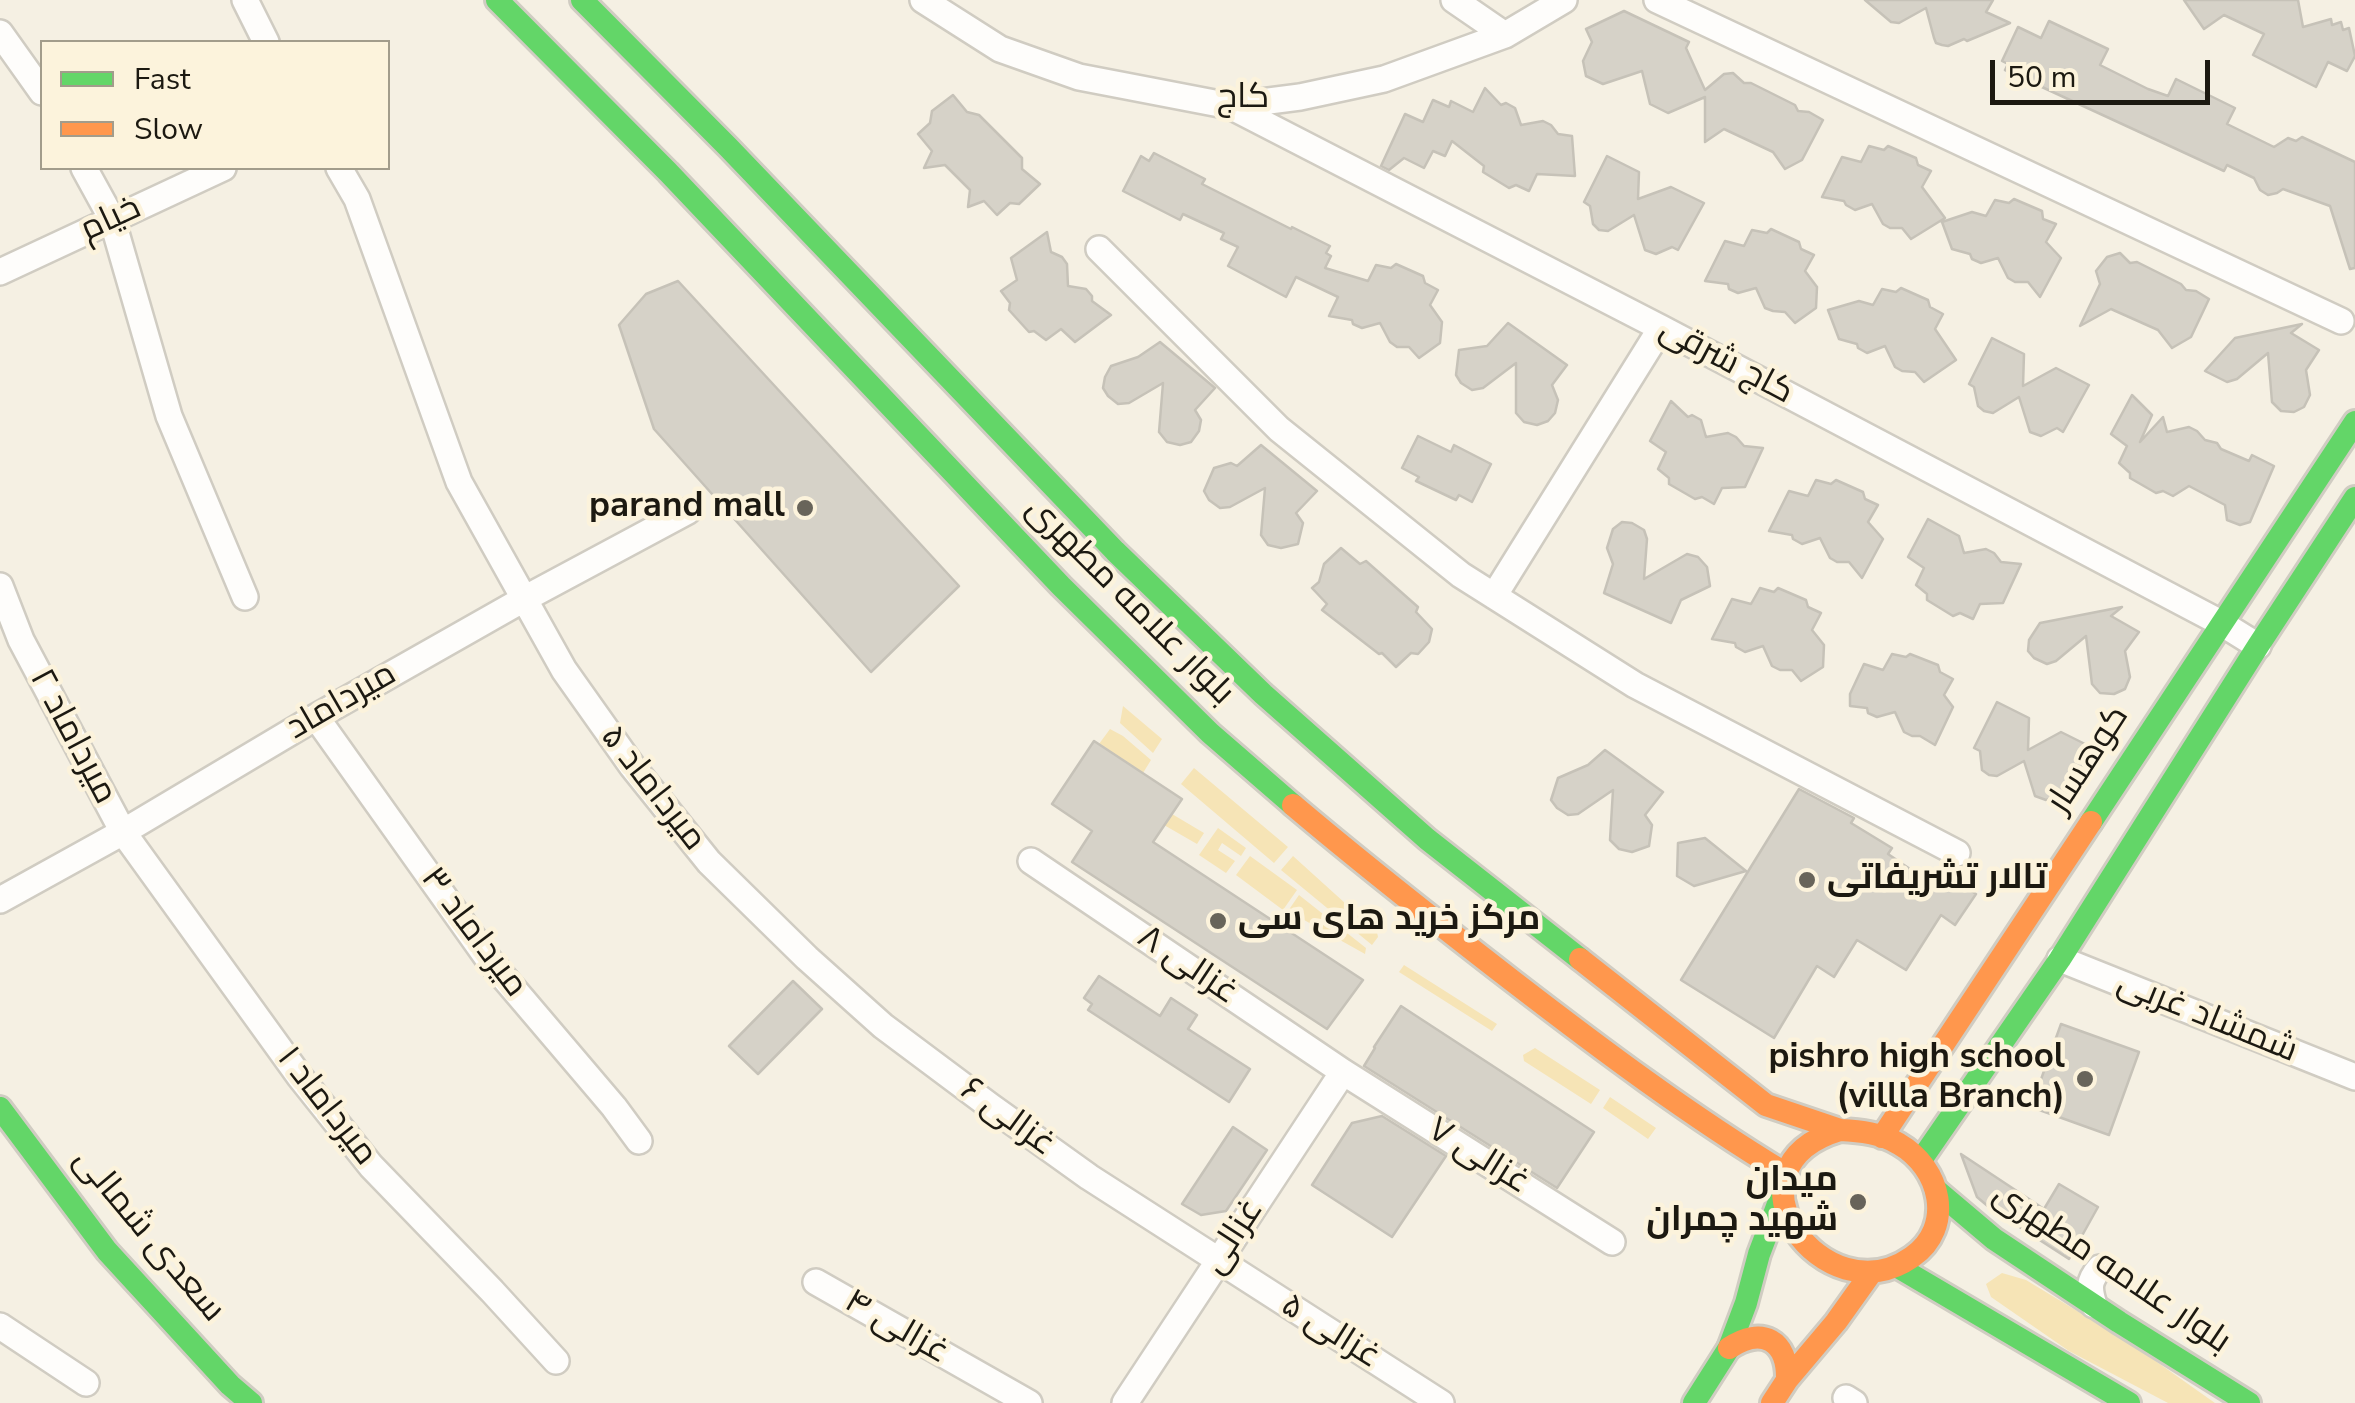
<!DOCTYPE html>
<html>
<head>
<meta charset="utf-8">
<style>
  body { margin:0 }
  #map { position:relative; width:2355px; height:1403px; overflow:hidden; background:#f5f0e3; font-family:"Nunito Sans",sans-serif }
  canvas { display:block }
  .legend { position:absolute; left:40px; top:40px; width:350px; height:130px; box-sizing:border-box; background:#fcf3dc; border:2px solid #a29c8b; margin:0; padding:12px 18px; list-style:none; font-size:30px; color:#1c1911 }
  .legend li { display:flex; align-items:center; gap:20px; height:50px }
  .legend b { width:50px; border:2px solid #a29c8b }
  .scale { position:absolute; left:1990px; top:60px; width:220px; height:45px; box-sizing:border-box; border:5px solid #1c1911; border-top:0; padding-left:12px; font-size:30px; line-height:35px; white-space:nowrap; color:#1c1911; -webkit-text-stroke:8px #fcf3dc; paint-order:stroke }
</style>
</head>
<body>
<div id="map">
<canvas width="2355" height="1403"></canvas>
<ul class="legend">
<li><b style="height:12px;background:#63d668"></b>Fast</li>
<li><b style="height:12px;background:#ff974d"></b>Slow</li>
</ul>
<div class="scale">50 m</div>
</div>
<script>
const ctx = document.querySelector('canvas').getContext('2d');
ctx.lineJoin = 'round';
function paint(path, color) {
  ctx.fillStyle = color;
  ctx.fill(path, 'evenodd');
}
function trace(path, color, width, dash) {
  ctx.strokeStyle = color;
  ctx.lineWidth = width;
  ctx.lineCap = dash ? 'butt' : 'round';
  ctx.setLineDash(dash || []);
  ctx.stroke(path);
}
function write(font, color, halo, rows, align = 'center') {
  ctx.font = font + ' "Nunito Sans",Cairo,sans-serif';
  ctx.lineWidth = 9;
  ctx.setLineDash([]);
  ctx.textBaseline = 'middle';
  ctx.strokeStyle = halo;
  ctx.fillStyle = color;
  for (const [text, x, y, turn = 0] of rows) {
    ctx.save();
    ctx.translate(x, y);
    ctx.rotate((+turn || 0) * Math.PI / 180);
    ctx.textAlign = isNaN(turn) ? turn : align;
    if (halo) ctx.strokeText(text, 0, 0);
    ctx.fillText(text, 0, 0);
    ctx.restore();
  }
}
paint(new Path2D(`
  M1123,706L1162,739L1153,753L1120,723Z
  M1110,729L1123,736L1151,760L1143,773L1099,744Z
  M1194,768L1288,847L1274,863L1181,784Z
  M1172,814L1204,833L1197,844L1164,825Z
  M1218,828L1246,848L1241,856L1222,843L1218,850L1235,861L1226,873L1199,855Z
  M1250,856L1297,890L1283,910L1236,875Z
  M1293,856L1377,932L1378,937L1372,945L1281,870Z
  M1299,895L1366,948L1365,954L1288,911Z
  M1404,965L1497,1024L1492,1031L1399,972Z
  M1535,1048L1600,1090L1591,1104L1524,1061L1523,1055Z
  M1610,1097L1656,1128L1648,1139L1603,1108Z
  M2002,1273L2026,1280L2130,1343L2215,1403H2168L2069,1351L1991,1297L1986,1284Z`), '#f6e4b6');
const building = new Path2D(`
  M1865,0H1993L1986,12L2010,23L1967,41L1964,39L1948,46L1942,45L1936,43L1934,38L1926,8L1899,23L1891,22Z
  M2184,0H2298L2303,27L2331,19L2332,25L2341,22L2343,30L2349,28L2355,56L2347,71L2328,62L2316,87L2253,55L2264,34L2224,15L2204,29Z
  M1624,11L1689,42L1686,48L1705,90L1724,74L1733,73L1744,83H1751L1795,105L1798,111L1809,112L1823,120L1802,160L1785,169L1773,152L1724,129L1705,142V97L1668,113L1650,104L1642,71L1603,84L1586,76L1583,61L1592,42L1586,29Z
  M2049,21L2108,49L2100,65L2148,89L2168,96L2176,79L2235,108L2227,124L2274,147L2288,138L2296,141L2302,137L2355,162V268L2350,269L2330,206L2283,189L2277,193L2268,195L2260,190L2254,178L2227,165L2224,171L2005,70L2008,64L2002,61L2018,27L2041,38Z
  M1485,88L1501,105L1506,103L1515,108L1521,125L1543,121L1551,125L1558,134L1572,136L1575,176L1537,174L1529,191L1516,185L1509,188L1483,172L1484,166L1452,141L1445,156L1433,151L1424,168L1404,158L1389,170L1381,166L1405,114L1423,122L1433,100L1449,107L1451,101L1473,112Z
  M953,95L967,112L979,115L1022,158V169L1040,184L1019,204L1010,203L997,215L984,201L968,207L970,190L945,165L924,168L932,151L918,134L930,123L932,111Z
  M1869,146L1884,150L1888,146L1916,158L1918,165L1931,171L1922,187L1945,218L1911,239L1902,228H1890L1883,224L1872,204L1855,210L1846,205L1844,201L1822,197L1842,157L1861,162Z
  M1154,153L1205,179L1202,184L1291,229L1292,227L1330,246L1326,253L1331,256L1325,268L1368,281L1376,265L1391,268L1396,264L1423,276L1425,283L1438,290L1430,305L1442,322L1440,343L1419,358L1409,347H1397L1390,342L1380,323L1362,328L1353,324L1352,320L1329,316L1338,297L1296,277L1286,297L1228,266L1238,247L1221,239L1224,233L1183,214L1180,220L1123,191L1141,156L1149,161Z
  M1607,156L1639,172L1638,199L1671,187L1704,203L1678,250L1672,247L1656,254L1645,250L1634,215L1608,231L1599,230L1593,224L1590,206L1584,202Z
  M2014,199L2042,211L2043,219L2056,224L2046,242L2061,258L2040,297L2028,282H2015L2008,278L1998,258L1981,263L1972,259L1970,254L1952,249L1942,222L1972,212L1986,216L1995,200L2009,203Z
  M1771,229L1799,242L1801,249L1814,255L1805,271L1817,287L1816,308L1795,323L1785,312L1773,311L1765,308L1756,288L1738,293L1729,289L1728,284L1705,281L1725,241L1744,246L1752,230L1767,233Z
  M1047,232L1051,252L1062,257L1067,264L1068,286L1086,289L1092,296V301L1111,315L1075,342L1061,329L1046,340L1034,331L1029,332L1009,310L1010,303L1001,291L1017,280L1011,258Z
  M2120,253L2130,263L2137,262L2181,284L2186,290L2196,291L2209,299L2191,337L2172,348L2158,330L2111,309L2080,326L2100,284L2096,271L2107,257Z
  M678,281L959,586L871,672L654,429L619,325L646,294Z
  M1901,288L1928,300L1930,307L1943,314L1935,329L1956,360L1924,382L1915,372L1902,371L1895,367L1885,346L1867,353L1858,348L1857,344L1839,339L1828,310L1859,301L1873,305L1882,289L1896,292Z
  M1508,323L1567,365L1552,385L1558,400L1555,413L1548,421L1537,425L1524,422L1516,413V363L1483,388L1472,390L1461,383L1456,375L1459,350L1487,346Z
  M2302,324L2291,333L2319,350L2306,370L2310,395L2304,407L2294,412L2281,411L2272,402L2268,353L2237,379L2227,382L2205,371L2235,338Z
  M1992,338L2024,354L2023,386L2056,368L2089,385L2063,432L2057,428L2041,436L2030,432L2019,397L1993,413L1984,411L1978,406L1974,387L1969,384Z
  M1160,342L1215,388L1195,410L1201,420L1199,431L1191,442L1180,445L1167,442L1159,432L1163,383L1129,403L1118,404L1108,396L1103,388L1105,377L1111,366L1138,357Z
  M2132,395L2152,415L2140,442L2163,417L2167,432L2189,427L2197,431L2205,440L2217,443L2221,449L2249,461L2252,455L2274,466L2250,522L2240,525L2227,520L2225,505L2189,486L2173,496L2163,491L2156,493L2130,478V473L2119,463L2127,446L2111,434Z
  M1671,401L1688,417L1692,415L1701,420L1706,437L1728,433L1736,437L1744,446L1763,448L1745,487L1722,488L1714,504L1702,497L1695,499L1669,484V478L1658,469L1666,452L1650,441Z
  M1418,436L1451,452L1454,445L1491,464L1472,502L1459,495L1456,500L1416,481L1419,477L1402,468Z
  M1261,445L1317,491L1296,513L1303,523L1298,544L1281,548L1268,545L1261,535L1265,488L1230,507L1220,508L1209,500L1204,491L1214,468L1231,463L1237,466Z
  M1816,480L1831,484L1836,480L1863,492L1865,499L1878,505L1868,522L1883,539L1862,578L1849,562H1837L1830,558L1820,538L1802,544L1793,539L1792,535L1769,531L1789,491L1808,496Z
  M1928,519L1959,536L1964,553L1986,549L1994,553L2001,562L2021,564L2003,603L1980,604L1973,619L1960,613L1953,616L1927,600V594L1916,585L1924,568L1908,557Z
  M1622,522L1632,523L1644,530L1647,539L1644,579L1687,554L1698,557L1707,567L1710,586L1681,600L1671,623L1604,593L1613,564L1607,548L1613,529Z
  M1341,548L1360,564L1366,561L1418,607L1416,612L1432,629L1429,642L1418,654L1411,653L1396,667L1382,653L1379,654L1322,610L1327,604L1312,588L1319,582L1324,564Z
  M1760,588L1774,592L1778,588L1806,600L1808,607L1821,613L1812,630L1824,645L1823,667L1801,681L1792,670H1780L1772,666L1763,646L1745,652L1736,647L1735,643L1712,639L1732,599L1751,604Z
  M2122,607L2111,616L2139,632L2125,651L2130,677L2125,689L2114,694L2100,693L2092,684L2086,636L2056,661L2047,664L2034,658L2028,651L2029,640L2040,623Z
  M1892,654L1906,657L1910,654L1938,665L1940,672L1953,679L1944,695L1953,707L1935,745L1920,736H1912L1904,732L1895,712L1877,717L1868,713L1867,708L1850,706V694L1864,664L1883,670Z
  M1997,702L2029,718L2028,750L2061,732L2093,748L2068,796L2062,792L2046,800L2035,796L2024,761L1997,776L1989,775L1982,770L1980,751L1974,748Z
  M1094,741L1182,799L1153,842L1363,980L1327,1029L1072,862L1092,831L1052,804Z
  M1605,750L1663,792L1645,815L1652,825L1649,846L1632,852L1619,849L1610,840L1613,790L1578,814L1568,815L1557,808L1551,800L1558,778L1588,765Z
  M1799,789L1854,818L1851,823L1892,848L1888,854L1932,884L1941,871L1976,894L1955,925L1941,915L1906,970L1857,940L1834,977L1817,966L1774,1038L1681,980Z
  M1705,838L1746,871L1694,886L1677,876L1678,843Z
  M1099,976L1160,1016L1171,998L1197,1015L1188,1029L1250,1069L1229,1102L1088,1010L1092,1004L1084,998Z
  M793,981L822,1009L758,1074L729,1046Z
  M1401,1006L1594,1132L1557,1188L1364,1066L1375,1048L1374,1047Z
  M2061,1024L2139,1052L2109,1135L2031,1107Z
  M1382,1116L1446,1156L1392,1237L1312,1185L1352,1123Z
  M1233,1127L1267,1150L1226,1211L1201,1215L1182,1204Z
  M1961,1154L2044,1209L2059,1184L2098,1207L2069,1259L1990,1208L1977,1197Z`);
paint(building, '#d6d2c8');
trace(building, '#c6c2b8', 2.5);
const street = new Path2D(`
  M245,0L266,42
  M923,0L1000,49L1079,77L1230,106L1300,97L1384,79L1505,35L1564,0
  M1454,0L1505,35
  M1657,0L2341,321
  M0,33L42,92
  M1230,106L1661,328L2221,623L2258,646
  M84,168L112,219L169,416L245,597
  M339,168L357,199L459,482L564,670L632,766L709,862L807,958L883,1026L990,1106L1089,1177L1441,1403
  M1099,249L1279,429L1461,575L1635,685L1957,853
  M0,272L223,168
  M0,586L21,640L123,832L300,1077L371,1166L492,1291L556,1361
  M1494,596L1661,328
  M316,717L489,960L614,1107L639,1141
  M1031,861L1343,1072L1612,1242
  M0,900L123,832L316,717L524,599L688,511
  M2060,959L2355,1077
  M816,1282L1029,1403
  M2094,1305C2089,1289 2088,1281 2100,1268
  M0,1326L86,1383
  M1846,1398L1854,1403
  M1125,1403L1343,1072`);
const fast = new Path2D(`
  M497,0L668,172L1061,586L1210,733L1293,805
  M582,0L728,147L1115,551L1263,694L1427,839L1580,959
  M2091,822L2355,422
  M0,1108L107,1251L230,1385L251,1403
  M1921,1160L2060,959L2258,646L2355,498
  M1936,1190L1994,1239L2119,1322L2249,1403
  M1898,1267L2129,1403
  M1694,1403L1729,1348L1746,1303L1759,1254L1781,1196`);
const slow = new Path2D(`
  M1293,805C1365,866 1439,924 1514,982C1601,1049 1689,1115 1783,1172
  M1580,959L1766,1105L1840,1130
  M1840,1130C1860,1131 1881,1133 1899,1144C1941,1168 1955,1227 1912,1257C1824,1319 1714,1168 1840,1130Z
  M1882,1137L2091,822
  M1729,1348C1762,1326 1788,1340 1787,1380
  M1772,1403L1787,1380L1836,1322L1871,1273`);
trace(street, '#d0ccc2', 30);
trace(fast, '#d0ccc2', 28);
trace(slow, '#d0ccc2', 28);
trace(street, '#fefdfb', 25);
trace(fast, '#63d668', 22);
trace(slow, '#ff974d', 22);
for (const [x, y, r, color] of [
  [805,508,10,"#68645a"],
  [1807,880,10,"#68645a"],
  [1218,921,10,"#68645a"],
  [2085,1079,10,"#68645a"],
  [1858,1202,10,"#68645a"]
]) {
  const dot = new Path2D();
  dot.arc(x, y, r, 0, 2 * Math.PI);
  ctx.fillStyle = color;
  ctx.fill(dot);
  trace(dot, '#fcf3dc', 4);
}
write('35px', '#1c1911', '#fcf3dc', [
  ["کاج",1243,99],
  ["خیام",111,220,-25],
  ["کاج شرقی",1726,362,28],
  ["بلوار علامه مطهری",1129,602,45],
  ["میرداماد",342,702,-30],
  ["میرداماد ۲",72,737,62],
  ["کوهسار",2089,760,-57],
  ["میرداماد ۵",652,789,52],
  ["میرداماد ۳",473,933,53],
  ["غزالی ۸",1187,966,34],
  ["شمشاد غربی",2207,1018,22],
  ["میرداماد ۱",326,1107,52],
  ["غزالی ۶",1007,1118,36],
  ["غزالی ۷",1478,1157,32],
  ["سعدی شمالی",148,1236,50],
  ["غزالی",1234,1237,-57],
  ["بلوار علامه مطهری",2111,1269,34],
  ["غزالی ۴",896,1328,30],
  ["غزالی ۵",1330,1332,32]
]);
write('bold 35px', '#1c1911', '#fcf3dc', [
  ["parand mall",785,508],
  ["تالار تشریفاتی",1827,880,"left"],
  ["مرکز خرید های سی",1238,921,"left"],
  ["pishro high school",2065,1059],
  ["(villla Branch)",2065,1099],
  ["میدان",1838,1182],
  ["شهید چمران",1838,1222]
], 'right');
</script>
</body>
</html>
